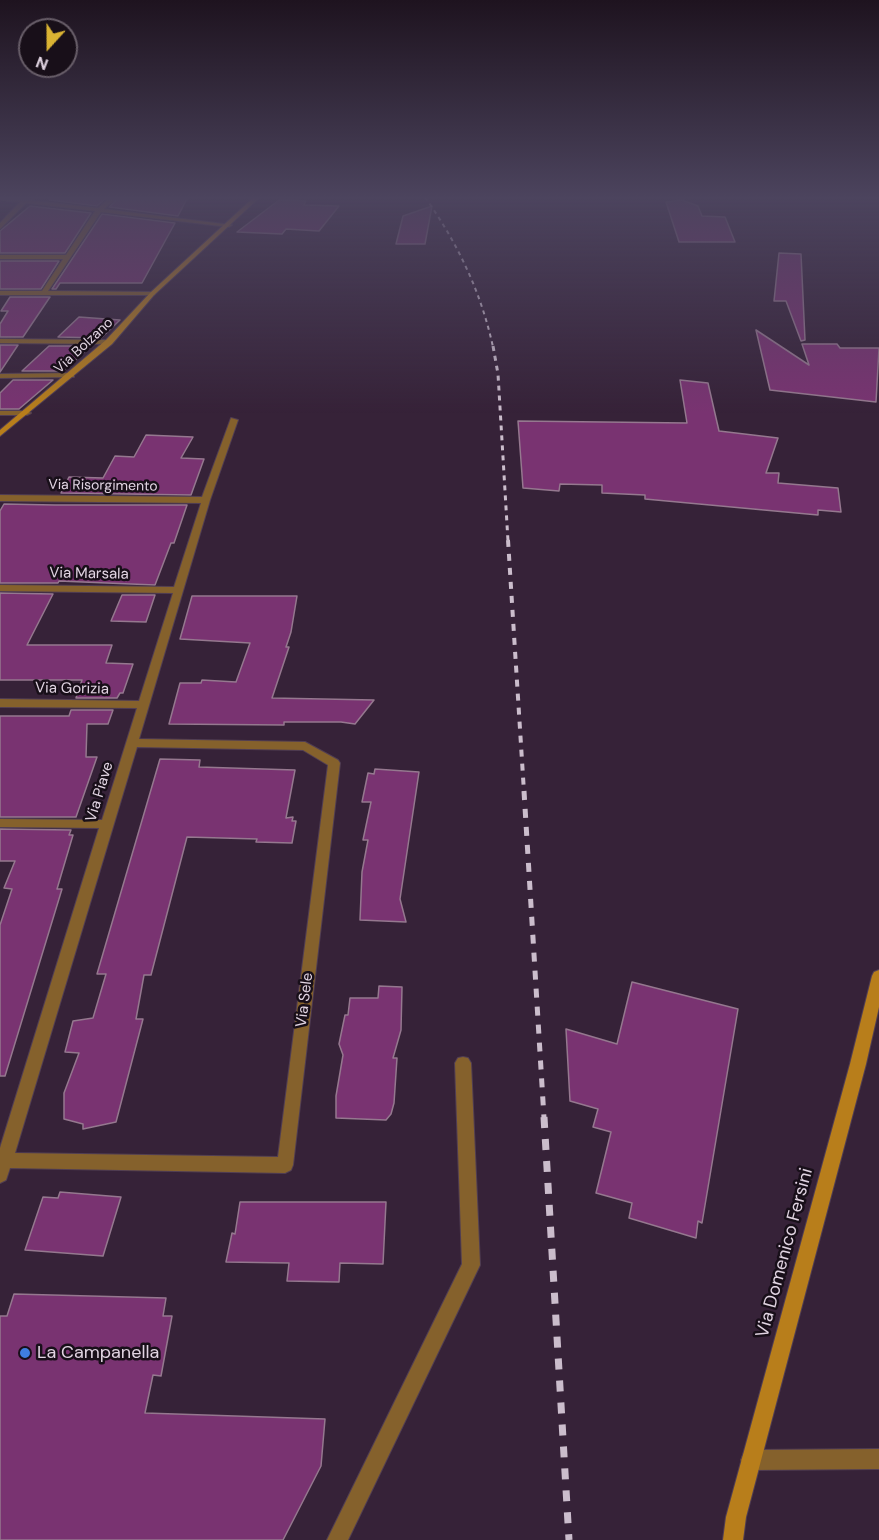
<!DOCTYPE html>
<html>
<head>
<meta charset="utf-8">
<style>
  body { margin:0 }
  #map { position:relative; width:879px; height:1540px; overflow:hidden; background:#362238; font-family:"DM Sans",sans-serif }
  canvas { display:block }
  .north { position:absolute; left:18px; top:18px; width:60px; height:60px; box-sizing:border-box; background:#180f19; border:2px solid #685e69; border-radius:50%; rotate:201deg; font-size:16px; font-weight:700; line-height:24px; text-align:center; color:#e1d4e2 }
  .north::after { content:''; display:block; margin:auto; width:21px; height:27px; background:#dab333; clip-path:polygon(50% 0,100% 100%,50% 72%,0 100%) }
</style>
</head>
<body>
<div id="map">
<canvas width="879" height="1540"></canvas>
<div class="north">N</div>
</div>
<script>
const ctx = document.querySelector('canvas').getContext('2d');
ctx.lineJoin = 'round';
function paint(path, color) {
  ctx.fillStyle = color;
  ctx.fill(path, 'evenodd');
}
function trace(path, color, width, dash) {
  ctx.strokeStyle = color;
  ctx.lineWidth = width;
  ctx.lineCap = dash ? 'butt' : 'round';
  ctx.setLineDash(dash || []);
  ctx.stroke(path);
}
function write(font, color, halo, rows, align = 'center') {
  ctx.font = font + ' "DM Sans",sans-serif';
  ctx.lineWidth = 5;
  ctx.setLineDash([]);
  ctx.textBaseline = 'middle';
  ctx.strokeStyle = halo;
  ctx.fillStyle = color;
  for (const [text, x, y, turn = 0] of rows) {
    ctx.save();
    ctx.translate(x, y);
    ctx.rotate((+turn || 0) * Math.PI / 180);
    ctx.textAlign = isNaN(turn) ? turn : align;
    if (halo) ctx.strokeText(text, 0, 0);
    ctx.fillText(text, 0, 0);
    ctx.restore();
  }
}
const building = new Path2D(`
  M53,197H107L97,206L49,200Z
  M120,197H188L178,216L109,207Z
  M279,200L306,201L304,205L339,206L319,231L286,229L282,234L237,232Z
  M682,200L698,206L702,216L725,217L735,242H679L666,202Z
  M30,206L91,213L65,253H0V231Z
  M432,206L425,244H396L403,216Z
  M102,214L175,223L142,283H60L56,289H52Z
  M779,253L801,254L805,340L801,341L786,301H774Z
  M0,261H59L41,289H0Z
  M10,297H50L23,337H0V324L8,311H1Z
  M79,317L120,320L101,338L58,337Z
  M756,330L809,365L802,344H837L840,348H879L876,402L770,390Z
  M0,345H18L0,372Z
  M49,346H91L63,371H22Z
  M13,380H53L19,409H0V393Z
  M680,380L708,383L719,431L778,438L766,473H779L778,483L838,488L841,512L818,510V515L645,499V495L602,493V485L560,484L559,491L523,488L518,421L687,423Z
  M146,435L193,437L181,458L204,459L191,495L61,493L69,477L103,478L115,456L134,457Z
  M4,504L55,505H187L174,543H171L155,585L59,581L58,583H0V511Z
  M0,593L53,594L27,645H112L106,663L133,664L123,693H120L117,698H76L82,680H0Z
  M122,595H155L146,622L111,621Z
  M192,596H297L291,632L286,647H289L272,698L374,700L355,724L341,722H284V725L169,724L180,683H201L202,680L236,682L250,643L180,639Z
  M71,710H113L108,724H87L86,757H97L76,817H0V716H69Z
  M160,759L200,760L199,767L295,770L286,818L293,817L292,821H296L292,843L256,842L257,839L187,837L151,975H144L136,1019H143L116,1122L83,1129V1124L64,1119V1093L79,1053L65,1052L73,1021L93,1018L106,974H97Z
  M375,769L419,772L400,899L406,922L360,920L362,872L368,840H363L371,802H362L368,773L374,774Z
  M0,829L71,830L69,835H73L57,889H62L5,1076H0V925L12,889L4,888L15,861H0Z
  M632,982L738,1009L702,1223L698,1221L696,1238L629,1218L632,1203L596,1193L611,1132L593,1127L598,1109L570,1101L566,1029L617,1044Z
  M379,986L402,987L401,1030L393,1058H397L394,1103L391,1114L386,1120L336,1118V1096L343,1055L339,1044L345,1015H348L350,998H378Z
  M60,1192L121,1197L103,1256L25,1250L43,1197L58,1198Z
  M240,1202H386L383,1264L340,1263L339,1282L287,1281L289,1263L226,1262L232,1233L235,1234Z
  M14,1294L166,1298L163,1316H172L161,1376L153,1375L145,1413L325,1419L321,1466L283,1540H0V1316H7Z`);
paint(building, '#793371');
trace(building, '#95788f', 1.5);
const street = new Path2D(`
  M0,197L98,208L111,197H118L104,209L232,225L229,227L101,212L48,291L152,292L155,294L154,295H0V291H42L63,259H0V255H66L95,211L26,203L0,229V223L20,202L0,200Z
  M0,339L109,340L113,342L109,344L0,343Z
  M74,373V377H71L0,378V374Z
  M0,411H27L31,413L27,415H0Z
  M231,418L238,420L210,500L139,739L305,742L338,760L340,763L293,1165L291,1170L285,1173L10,1168L6,1180L0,1183V1148L99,828L0,827V819L102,820L137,708L0,707V699L139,701L173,593L0,591V585L174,587L201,503L0,501V495L202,497ZM137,747L303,750L328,765L278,1157L15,1153Z
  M463,1057L468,1058L471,1063L480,1265L348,1540H327L462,1264L455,1063L458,1058Z
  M879,1449V1469L751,1470L744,1467L741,1460L744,1453L751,1450Z`);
const secondary = new Path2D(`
  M254,197H260L154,295L112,344L0,436V430L106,340L150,293Z
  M879,970V1007L866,1064L746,1517L743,1540H723L726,1517L850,1064L872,976L874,972Z`);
trace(street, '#513e53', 2);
trace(secondary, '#513e53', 2);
paint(street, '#85612c');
paint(secondary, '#b87e1b');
trace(new Path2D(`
  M425,197C458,244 481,292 493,347`), '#cbbdcc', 2, [4, 4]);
trace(new Path2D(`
  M493,346L498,374L508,541`), '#cbbdcc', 3, [5, 5]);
trace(new Path2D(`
  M508,540L524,792`), '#cbbdcc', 4, [7, 7]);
trace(new Path2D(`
  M524,791L544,1118`), '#cbbdcc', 5, [9, 9]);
trace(new Path2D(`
  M544,1117L569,1540`), '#cbbdcc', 7, [11, 11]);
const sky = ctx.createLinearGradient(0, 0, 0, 413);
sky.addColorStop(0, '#1e131f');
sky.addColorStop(0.48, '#4c445e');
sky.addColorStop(1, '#4c445e00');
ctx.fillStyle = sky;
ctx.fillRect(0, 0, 879, 413);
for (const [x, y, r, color] of [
  [25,1353,6,"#3f7fe0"]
]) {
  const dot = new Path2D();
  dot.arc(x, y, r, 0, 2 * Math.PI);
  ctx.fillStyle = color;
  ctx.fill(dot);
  trace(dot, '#180f19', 2);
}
write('14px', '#e1d4e2', '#180f19', [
  ["Via Bolzano",84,346,-43],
  ["Via Risorgimento",103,486,1]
]);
write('15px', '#e1d4e2', '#180f19', [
  ["Via Marsala",89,574,1],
  ["Via Gorizia",72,689,1],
  ["Via Piave",100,792,-73],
  ["Via Sele",305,1000,-83]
]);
write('18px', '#e1d4e2', '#180f19', [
  ["Via Domenico Fersini",785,1253,-75]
]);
write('18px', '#e1d4e2', '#180f19', [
  ["La Campanella",37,1353]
], 'left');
</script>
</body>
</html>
